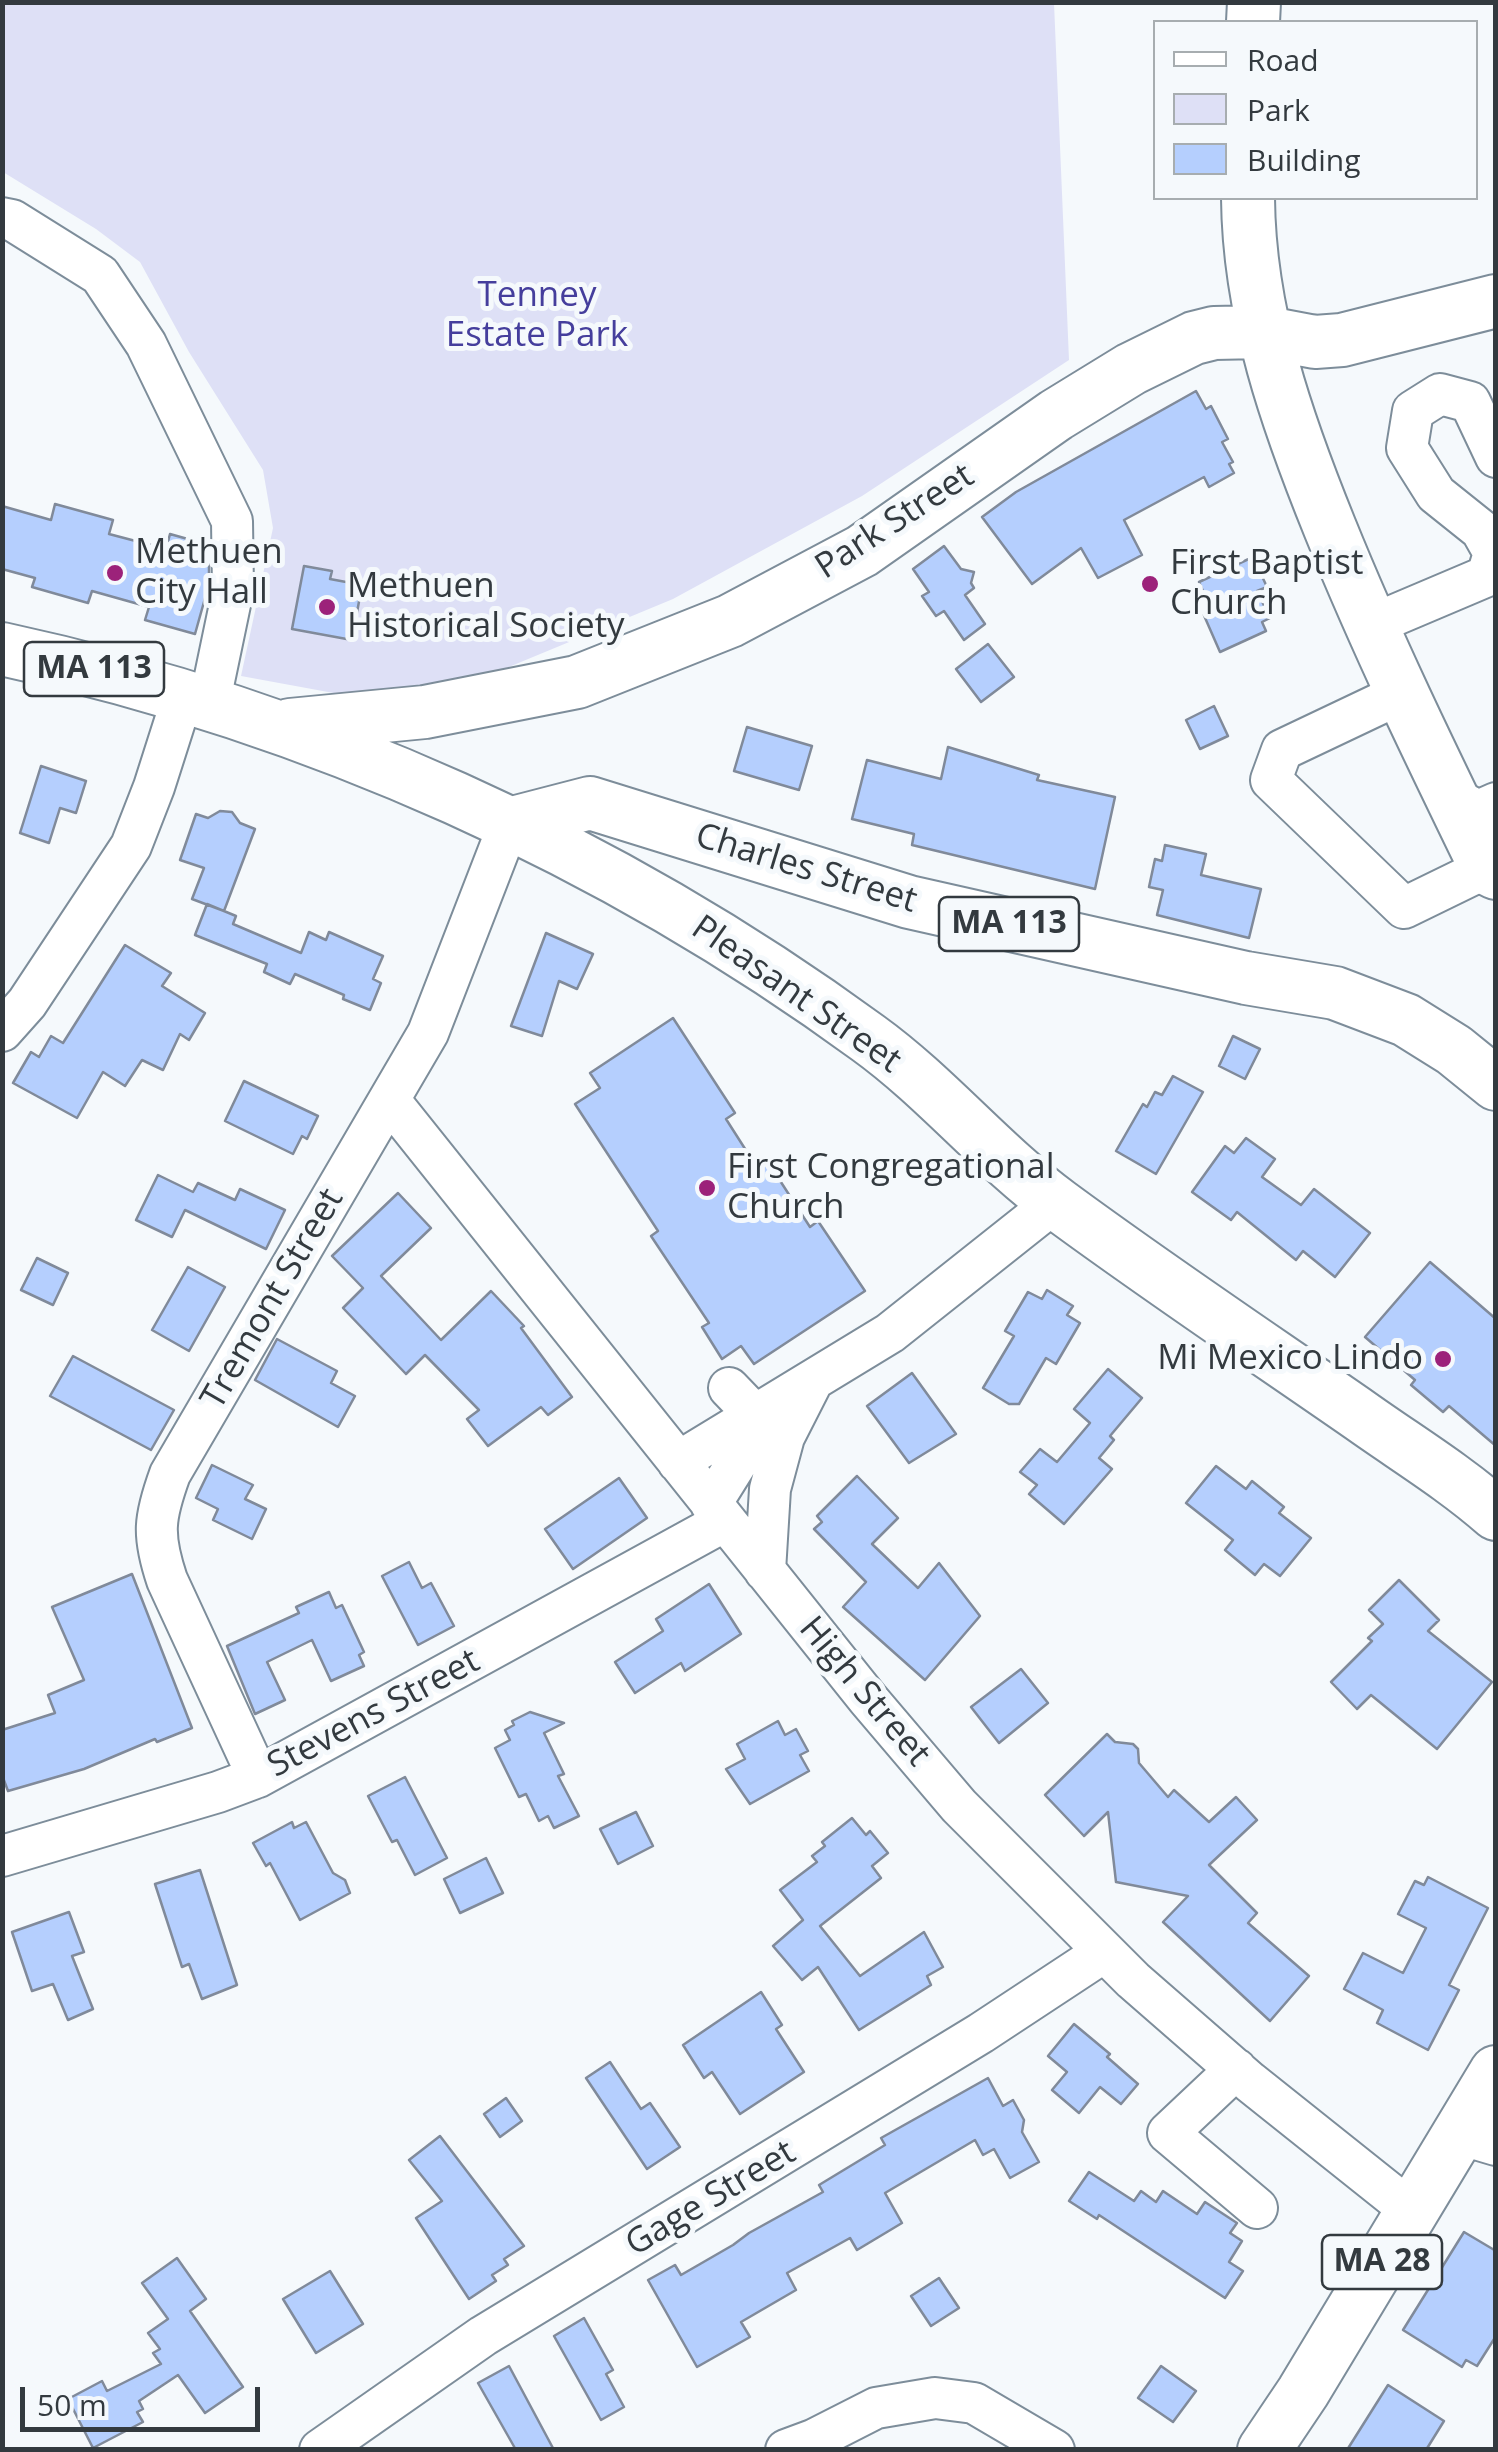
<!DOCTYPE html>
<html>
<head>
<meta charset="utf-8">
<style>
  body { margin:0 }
  #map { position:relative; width:1498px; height:2452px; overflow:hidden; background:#f5f9fc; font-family:"Open Sans",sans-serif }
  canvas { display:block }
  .frame { position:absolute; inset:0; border:5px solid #333a3f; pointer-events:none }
  .legend { position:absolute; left:1153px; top:20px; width:325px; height:180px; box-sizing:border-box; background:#f5f9fc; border:2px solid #a7adb0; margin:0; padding:12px 18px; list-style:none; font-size:30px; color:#333a3f }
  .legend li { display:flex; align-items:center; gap:20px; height:50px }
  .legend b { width:50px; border:2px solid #a7adb0 }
  .scale { position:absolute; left:20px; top:2387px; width:240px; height:45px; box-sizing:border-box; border:5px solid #333a3f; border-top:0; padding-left:12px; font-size:30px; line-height:35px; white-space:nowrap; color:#333a3f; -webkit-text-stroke:8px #f5f9fc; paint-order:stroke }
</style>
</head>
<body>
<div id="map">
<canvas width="1498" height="2452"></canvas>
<div class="frame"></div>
<ul class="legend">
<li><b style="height:12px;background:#fff"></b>Road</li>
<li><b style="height:28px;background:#dee0f6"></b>Park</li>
<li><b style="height:28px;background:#b5cffe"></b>Building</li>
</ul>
<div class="scale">50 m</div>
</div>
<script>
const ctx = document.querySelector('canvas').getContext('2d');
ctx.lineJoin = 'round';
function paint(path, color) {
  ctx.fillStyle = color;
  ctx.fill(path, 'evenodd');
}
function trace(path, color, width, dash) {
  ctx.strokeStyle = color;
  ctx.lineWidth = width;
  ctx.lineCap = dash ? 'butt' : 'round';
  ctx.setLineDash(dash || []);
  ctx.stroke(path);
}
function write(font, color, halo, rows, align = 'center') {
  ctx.font = font + ' "Open Sans",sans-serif';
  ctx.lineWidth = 10;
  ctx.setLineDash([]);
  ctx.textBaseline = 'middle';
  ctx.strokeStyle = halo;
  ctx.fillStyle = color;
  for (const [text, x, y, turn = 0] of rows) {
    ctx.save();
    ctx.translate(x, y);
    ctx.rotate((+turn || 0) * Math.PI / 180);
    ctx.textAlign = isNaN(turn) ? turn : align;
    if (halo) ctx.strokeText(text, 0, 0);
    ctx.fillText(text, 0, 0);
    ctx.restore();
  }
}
paint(new Path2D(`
  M2,3H1054L1069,360L862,496L673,599L504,669L415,687L339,694L241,676L273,528L263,470L189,352L140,262L96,229L3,172Z`), '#dee0f6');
const building = new Path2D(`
  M1196,391L1206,409L1211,406L1228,439L1222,442L1233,462L1229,464L1234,473L1209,487L1204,477L1124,520L1142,555L1098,578L1081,548L1032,584L982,517L1016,492Z
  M55,504L113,520L109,534L166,549L170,534L209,545V584L195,634L145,620L149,607L92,591L88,603L32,587L35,578L2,569V506L51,520Z
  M944,546L961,569L974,572L971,583L974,588L965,595L985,624L964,640L944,611L936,616L922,596L929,592L913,569Z
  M1253,557L1267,587L1257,591L1270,618L1262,622L1266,631L1220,652L1199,604L1207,600L1199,582Z
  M304,566L332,571L330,579L362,585L352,640L292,629Z
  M988,644L1014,677L981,702L956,669Z
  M1214,706L1228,736L1200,749L1186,720Z
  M747,727L812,746L799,790L734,771Z
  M948,747L1039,775L1037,780L1115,797L1095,889L912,845L914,834L852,819L867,760L941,779Z
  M41,766L86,781L76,813L60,808L49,843L20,833Z
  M220,811L232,812L240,823L255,829L224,911L192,899L204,868L180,860L196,814L208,818Z
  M1165,845L1206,854L1201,875L1261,889L1249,938L1157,915L1163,890L1149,887L1155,859L1162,861Z
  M207,904L236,916L233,924L301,953L309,932L326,940L329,932L383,956L373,979L381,983L370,1010L343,999L344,995L295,974L290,984L264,972L267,964L195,935Z
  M546,933L593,954L577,989L559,981L542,1036L511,1026Z
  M125,945L171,973L162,986L205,1013L189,1040L180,1034L163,1070L142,1060L125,1086L103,1072L77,1118L13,1083L31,1052L39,1057L51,1036L63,1043Z
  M673,1018L735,1113L726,1119L756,1166L766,1159L810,1227L818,1221L865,1291L754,1364L741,1346L722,1359L702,1327L709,1323L651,1236L658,1231L575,1104L600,1088L590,1073Z
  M1233,1036L1260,1049L1245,1079L1219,1066Z
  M1173,1076L1203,1092L1156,1174L1116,1151L1143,1104L1147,1107L1155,1092L1162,1095Z
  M244,1081L318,1116L307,1139L302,1136L293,1154L225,1121Z
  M1246,1138L1275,1159L1262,1177L1301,1205L1314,1189L1370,1233L1335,1277L1303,1251L1296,1260L1237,1212L1231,1220L1192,1192L1225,1146L1234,1153Z
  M158,1175L193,1192L198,1183L235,1200L240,1189L285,1210L266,1249L185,1210L172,1237L136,1220Z
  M398,1193L431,1228L381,1276L441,1340L491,1291L524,1326L521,1328L572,1397L548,1415L541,1407L488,1446L467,1419L479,1410L425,1355L406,1374L343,1308L363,1288L332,1256Z
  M37,1258L68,1273L53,1305L21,1290Z
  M1430,1262L1496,1319V1446L1449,1406L1443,1412L1411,1385L1415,1380L1365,1337Z
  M188,1267L225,1287L189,1351L152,1330Z
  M1047,1290L1073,1306L1067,1315L1080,1323L1056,1364L1046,1358L1019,1404H1009L983,1388L1014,1336L1005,1331L1028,1292L1042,1299Z
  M277,1339L337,1371L331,1383L355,1396L338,1427L255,1380Z
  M73,1356L174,1410L151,1450L50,1396Z
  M1108,1369L1142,1398L1110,1436L1114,1440L1099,1458L1112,1469L1064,1524L1029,1494L1037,1485L1020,1472L1040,1449L1057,1462L1090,1423L1074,1409Z
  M912,1373L956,1434L909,1463L867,1406Z
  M212,1465L253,1485L245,1499L266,1509L252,1539L213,1520L218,1509L196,1498Z
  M1216,1466L1246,1489L1252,1481L1284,1507L1279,1513L1311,1538L1280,1576L1264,1564L1255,1575L1225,1550L1233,1540L1186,1503Z
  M857,1476L898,1518L872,1544L918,1588L939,1563L980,1616L925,1680L843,1607L866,1582L814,1529L822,1522L817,1516Z
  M619,1478L647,1518L573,1569L545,1529Z
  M409,1562L422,1588L431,1583L454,1626L418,1645L382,1576Z
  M132,1574L192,1728L157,1742L155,1739L84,1769L8,1791L2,1775V1730L55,1713L48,1695L84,1680L52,1607Z
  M1399,1580L1439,1620L1428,1631L1492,1682L1437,1749L1371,1695L1357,1709L1331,1682L1372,1641L1368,1638L1383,1624L1369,1610Z
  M709,1584L741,1634L685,1671L681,1663L635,1693L615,1662L663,1631L656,1619Z
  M329,1592L336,1608L342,1605L364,1652L359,1655L364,1666L331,1681L312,1640L267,1662L285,1700L255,1714L227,1646L299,1613L296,1607Z
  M1021,1669L1048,1703L999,1743L971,1707Z
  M530,1712L564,1723L544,1733L564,1774L558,1776L579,1816L554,1828L548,1816L539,1821L526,1794L519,1797L495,1748L510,1740L505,1730L514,1725L512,1721Z
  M778,1721L785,1735L796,1729L808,1751L800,1755L809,1771L750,1804L726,1769L745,1759L737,1744Z
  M1107,1734L1115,1742L1133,1744L1138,1749L1139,1763L1168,1797L1174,1790L1209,1822L1236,1797L1257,1820L1209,1865L1257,1913L1248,1923L1309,1976L1270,2021L1163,1922L1188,1896L1116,1882L1108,1812L1084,1836L1045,1795Z
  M405,1777L447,1858L415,1875L397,1840L392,1842L368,1796Z
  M636,1812L653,1846L618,1864L600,1829Z
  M852,1818L866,1835L870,1831L888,1853L872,1866L881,1878L820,1926L860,1976L924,1932L943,1967L927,1976L931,1985L859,2030L818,1967L802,1980L773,1946L803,1920L780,1890L817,1862L812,1856L825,1846L822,1842Z
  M292,1822L294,1828L306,1822L333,1873L345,1880L350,1893L300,1920L270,1863L266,1866L253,1843Z
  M486,1858L503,1893L460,1913L444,1879Z
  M200,1870L237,1985L202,1999L189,1964L182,1967L155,1884Z
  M1428,1877L1488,1908L1449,1985L1459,1990L1428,2050L1377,2023L1383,2010L1344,1989L1363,1953L1403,1973L1426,1928L1398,1914L1415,1881L1424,1885Z
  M69,1912L84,1952L72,1956L93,2009L68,2020L53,1984L32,1991L12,1932Z
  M761,1992L782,2025L776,2029L804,2072L740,2114L712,2072L704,2078L683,2045Z
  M1074,2024L1110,2054L1107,2057L1138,2084L1121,2104L1100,2087L1079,2113L1052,2090L1067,2072L1048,2056Z
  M610,2062L641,2109L650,2103L680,2147L647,2169L586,2078Z
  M988,2078L1003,2106L1013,2100L1024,2120L1022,2132L1039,2162L1010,2178L994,2149L983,2155L975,2140L885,2193L902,2223L857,2250L850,2238L787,2273L796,2290L741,2322L750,2337L697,2367L648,2280L675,2265L681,2275L733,2245L749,2233L823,2192L819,2185L885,2145L881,2138Z
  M506,2098L522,2121L500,2137L484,2114Z
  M440,2136L524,2246L504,2259L508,2265L492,2275L496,2281L469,2299L416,2218L442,2201L409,2160Z
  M1089,2172L1134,2201L1141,2191L1156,2202L1163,2191L1197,2214L1205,2202L1237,2223L1230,2233L1242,2241L1229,2262L1243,2271L1225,2298L1099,2215L1097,2219L1069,2201Z
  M1464,2232L1496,2251V2336L1477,2366L1466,2360L1462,2367L1403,2330Z
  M177,2258L206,2299L190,2311L243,2387L205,2413L178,2375L139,2401L143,2409L137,2412L143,2422L93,2448L68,2399L102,2381L107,2391L161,2364L153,2353L160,2349L148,2333L168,2319L142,2283Z
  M330,2271L363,2324L316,2353L283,2299Z
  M939,2278L959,2308L931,2326L911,2296Z
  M584,2318L613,2370L606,2374L624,2407L601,2420L554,2336Z
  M509,2366L554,2450H516L478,2383Z
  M1161,2366L1196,2391L1173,2422L1138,2398Z
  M1388,2385L1444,2421L1426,2450H1347Z`);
paint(building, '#b5cffe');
trace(building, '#808a9a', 2.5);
const minor = new Path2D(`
  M2,218L12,220L100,275L146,344L232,521L233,590L209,705
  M1369,626L1487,576L1494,553L1481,530L1436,494L1407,448L1413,411L1440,394L1470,402L1496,457
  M1400,694L1282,750L1271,780L1404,908L1486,868
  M1450,796L1478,811L1496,803
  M2,1031L27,1003L131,846L154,787L183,696
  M390,1101L868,1699L959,1806L1133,1980L1250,2082L1413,2212
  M729,1388L755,1415
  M678,1462L890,1333L1055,1202
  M711,1504L736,1464L755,1415
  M765,1571L770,1489L784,1437L813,1380
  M258,1777L167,1580C152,1535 154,1518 170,1474L428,1033L509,824
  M2,1856L218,1792L258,1777L725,1521
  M1236,2069L1168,2133L1257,2208
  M1459,2134L1496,2145
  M320,2450L483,2336L981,2033L1104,1952
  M786,2450L813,2440L876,2408L935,2398L974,2403L1054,2450`);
const major = new Path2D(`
  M1253,22L1254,2
  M1248,198C1249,314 1287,422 1330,528C1377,644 1431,755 1486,868L1496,873
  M2,649C313,716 611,850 868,1038C936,1087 991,1155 1059,1205C1158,1278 1260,1346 1361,1416C1406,1448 1454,1477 1496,1514
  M290,725L425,712L577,682L730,621L862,551L1056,415L1131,369L1194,338L1214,333L1262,332L1315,342L1342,340L1496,301
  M509,824L590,803L909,902L1246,978L1335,993L1406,1020L1454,1050L1496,1084
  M1264,2450L1303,2392L1496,2072`);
trace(minor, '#7d8d9a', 44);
trace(major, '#7d8d9a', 56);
trace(minor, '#fff', 40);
trace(major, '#fff', 52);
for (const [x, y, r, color] of [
  [115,573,10,"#9c227a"],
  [1150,584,10,"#9c227a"],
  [327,607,10,"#9c227a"],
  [707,1188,10,"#9c227a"],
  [1443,1359,10,"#9c227a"]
]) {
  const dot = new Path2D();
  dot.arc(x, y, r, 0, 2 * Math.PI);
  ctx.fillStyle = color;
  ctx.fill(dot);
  trace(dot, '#f5f9fc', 4);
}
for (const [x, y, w] of [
  [94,669,140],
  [1009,924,140],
  [1382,2262,120]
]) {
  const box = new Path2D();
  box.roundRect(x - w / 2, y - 27, w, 54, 8);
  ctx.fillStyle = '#f5f9fc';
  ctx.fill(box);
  trace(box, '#333a3f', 2.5);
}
write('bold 32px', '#333a3f', null, [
  ["MA 113",94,669],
  ["MA 113",1009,924],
  ["MA 28",1382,2262]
]);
write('35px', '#453e9c', '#f5f9fc', [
  ["Tenney",537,296],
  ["Estate Park",537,336]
]);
write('35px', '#333a3f', '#f5f9fc', [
  ["Park Street",895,522,-33],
  ["Charles Street",806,869,17],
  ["Pleasant Street",796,995,35],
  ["Tremont Street",273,1299,-60],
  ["High Street",864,1692,50],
  ["Stevens Street",374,1714,-28],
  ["Gage Street",711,2199,-31]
]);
write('35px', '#333a3f', '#f5f9fc', [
  ["Methuen",135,553],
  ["City Hall",135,593],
  ["First Baptist",1170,564],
  ["Church",1170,604],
  ["Methuen",347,587],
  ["Historical Society",347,627],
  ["First Congregational",727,1168],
  ["Church",727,1208],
  ["Mi Mexico Lindo",1423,1359,"right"]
], 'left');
</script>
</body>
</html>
